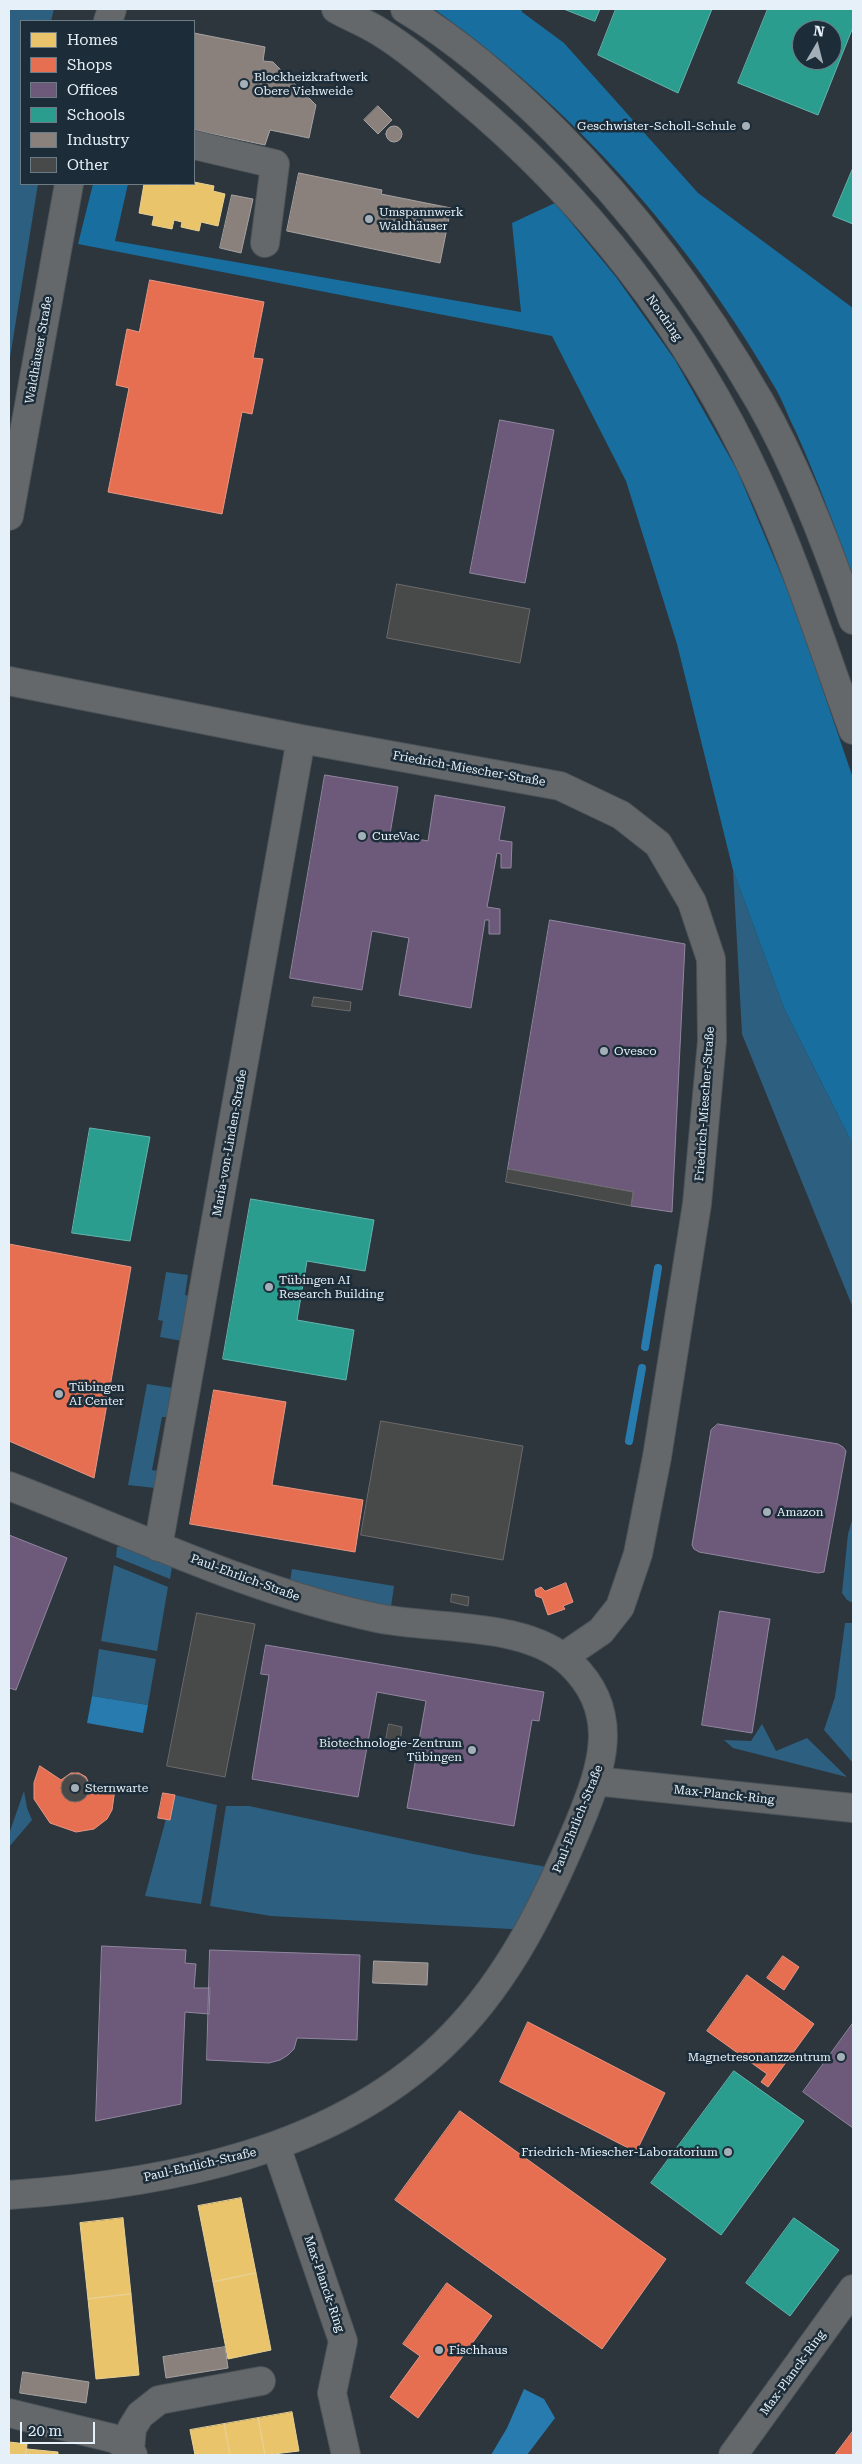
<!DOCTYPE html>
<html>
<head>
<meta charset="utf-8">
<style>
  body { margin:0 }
  #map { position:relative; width:862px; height:2464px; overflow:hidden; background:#2d363d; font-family:"Roboto Serif",serif }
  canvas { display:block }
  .frame { position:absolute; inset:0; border:10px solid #e6f0f8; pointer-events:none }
  .legend { position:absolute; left:20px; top:20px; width:175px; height:165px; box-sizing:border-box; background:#1c2d39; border:1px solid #6d7b85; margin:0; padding:6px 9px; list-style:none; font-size:15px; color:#e6f0f8 }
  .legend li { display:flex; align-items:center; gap:10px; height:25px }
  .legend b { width:25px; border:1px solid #6d7b85 }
  .north { position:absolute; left:792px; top:20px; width:50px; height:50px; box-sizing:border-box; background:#1c2d39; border:1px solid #6d7b85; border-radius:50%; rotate:8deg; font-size:14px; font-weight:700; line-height:20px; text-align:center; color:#e6f0f8 }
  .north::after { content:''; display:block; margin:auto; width:18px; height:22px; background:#a5afb7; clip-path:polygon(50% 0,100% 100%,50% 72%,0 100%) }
  .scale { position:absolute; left:20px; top:2422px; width:75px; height:22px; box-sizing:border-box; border:2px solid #e6f0f8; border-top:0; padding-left:6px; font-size:15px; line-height:18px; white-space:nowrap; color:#e6f0f8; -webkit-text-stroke:4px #1c2d39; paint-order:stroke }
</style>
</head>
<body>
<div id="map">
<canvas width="862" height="2464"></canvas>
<div class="frame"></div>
<ul class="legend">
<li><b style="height:14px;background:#e9c46a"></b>Homes</li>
<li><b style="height:14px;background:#e76f51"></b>Shops</li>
<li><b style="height:14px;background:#6d597a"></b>Offices</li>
<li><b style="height:14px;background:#2a9d8f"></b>Schools</li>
<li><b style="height:14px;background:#8a817c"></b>Industry</li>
<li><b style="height:14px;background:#484949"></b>Other</li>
</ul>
<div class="north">N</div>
<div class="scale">20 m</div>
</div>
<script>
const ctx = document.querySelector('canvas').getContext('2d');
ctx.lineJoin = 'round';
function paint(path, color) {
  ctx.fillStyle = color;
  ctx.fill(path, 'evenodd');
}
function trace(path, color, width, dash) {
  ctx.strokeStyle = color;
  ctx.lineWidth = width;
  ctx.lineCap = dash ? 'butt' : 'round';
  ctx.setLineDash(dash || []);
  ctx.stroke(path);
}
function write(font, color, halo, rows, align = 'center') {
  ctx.font = font + ' "Roboto Serif",serif';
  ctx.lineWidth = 5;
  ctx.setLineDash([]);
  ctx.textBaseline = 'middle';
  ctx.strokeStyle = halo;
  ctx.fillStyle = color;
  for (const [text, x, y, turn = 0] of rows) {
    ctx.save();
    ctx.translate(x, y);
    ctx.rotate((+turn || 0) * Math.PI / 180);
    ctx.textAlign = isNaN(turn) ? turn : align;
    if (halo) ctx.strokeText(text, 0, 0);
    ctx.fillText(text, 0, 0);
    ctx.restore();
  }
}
paint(new Path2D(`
  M9,9H54L51,21H21V184H38L9,364Z
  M733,870L784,1008L853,1145V1308L742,1034Z
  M166,1272L188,1275L185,1295L190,1296L182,1341L160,1337L163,1321L158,1320Z
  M147,1384L173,1388L168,1417H162L152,1470L159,1471L155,1488L128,1485Z
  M853,1517V1603L847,1600L842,1593L848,1534Z
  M122,1540L173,1561L170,1579L116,1557L117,1547H121Z
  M114,1565L168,1587L157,1651L101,1641Z
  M292,1569L394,1586L391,1607L354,1599L290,1581Z
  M845,1623H853V1763L824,1730L835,1697Z
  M99,1649L156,1659L148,1705L92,1696Z
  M762,1724L776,1751L807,1738L847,1777L733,1748L724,1740L751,1741Z
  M24,1791L27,1808L32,1820L9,1847V1834Z
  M175,1795L217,1805L201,1904L145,1896L166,1819L170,1820Z
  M226,1806H249L473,1854L559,1869L529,1930L271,1916L210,1906Z`), '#2d5f80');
paint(new Path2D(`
  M434,9H521L522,12L564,43L698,193L853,308V576C835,527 817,479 796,432C789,419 784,404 777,391C692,242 574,108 434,9Z
  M93,184H128L115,241L521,312L512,223L555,203L616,277L675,360L737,470L793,603L853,778V1145L784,1008L733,870L677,644L626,481L552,336L78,244Z`), '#186e9e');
paint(new Path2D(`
  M92,1696L148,1705L143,1733L87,1723Z
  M524,2389L544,2399L555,2418L527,2455H491L507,2428Z`), '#277bae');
const homes = new Path2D(`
  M194,182L214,186L213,191L225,194L218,226L201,222L199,231L181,227L182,222L174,220L172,229L152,225L154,216L139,213L144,184L179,185Z
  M241,2198L256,2273L213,2282L198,2206Z
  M123,2218L131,2294L88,2299L80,2223Z
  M256,2273L271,2350L228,2359L213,2282Z
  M131,2294L139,2375L96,2379L88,2299Z
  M292,2412L299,2451L265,2455L258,2418Z
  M258,2418L265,2455H230L224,2424Z
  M224,2424L230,2455H195L190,2430Z
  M9,2442L27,2444L26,2455H9Z
  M27,2449L58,2452V2455H26Z`);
paint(homes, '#e9c46a');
trace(homes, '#e8d195', 1);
const shops = new Path2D(`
  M150,280L264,302L253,358L263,359L252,414L242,412L222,514L108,492L129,388L116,385L127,329L139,332Z
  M9,1244L131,1267L94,1478L9,1441Z
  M214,1390L286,1402L272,1485L363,1500L355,1552L190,1524Z
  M566,1583L573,1602L563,1606L565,1609L548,1615L542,1598L536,1596L535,1590L541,1587L545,1591Z
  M40,1766L61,1780L71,1773H79L86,1777L91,1788L115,1789L112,1810L107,1819L94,1829L76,1832L50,1823L34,1799V1783Z
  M163,1793L175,1795L170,1820L158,1818Z
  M783,1956L799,1967L784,1990L767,1978Z
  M747,1975L814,2024L768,2087L761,2082L767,2074L707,2031Z
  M528,2022L665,2093L636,2152L500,2082Z
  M460,2111L666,2259L602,2349L395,2200Z
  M447,2283L492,2316L418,2418L390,2397L420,2356L403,2344Z
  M853,2431V2455H835Z`);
paint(shops, '#e76f51');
trace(shops, '#e79683', 1);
const offices = new Path2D(`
  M500,420L554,430L525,583L470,573Z
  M325,775L398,787L390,834L428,841L435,795L505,807L499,840L512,842L511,868H501V854L497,853L487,907L500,909V934H489V920H485L471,1008L399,995L409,938L372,931L362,990L290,978Z
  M550,920L685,944L672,1212L631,1206L633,1192L508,1169Z
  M718,1424L838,1444L843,1447L846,1451L824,1572L818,1573L699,1552L694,1549L692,1545L711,1430Z
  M9,1535L67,1558L16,1690L9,1688Z
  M720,1611L770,1619L752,1733L702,1725Z
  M266,1645L544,1692L539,1721L532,1720L514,1826L407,1808L426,1701L377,1692L358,1797L252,1779L269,1675L261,1674Z
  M102,1946L186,1950L185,1963L196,1964L194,1988H210L209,2014L185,2012L181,2104L96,2121Z
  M210,1950L360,1955L357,2040L297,2038L294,2049L288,2055L280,2060L269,2063L207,2060Z
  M853,2023V2128L803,2092Z`);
paint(offices, '#6d597a');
trace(offices, '#9186a0', 1);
const schools = new Path2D(`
  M564,9H600L595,21Z
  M616,9H712L678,93L598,55Z
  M768,9H853V27L818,115L738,83ZM802,30H832V60H802Z
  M853,168V224L833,216Z
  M90,1128L150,1137L130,1241L72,1233Z
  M251,1199L374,1220L365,1271L307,1261L297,1320L354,1330L346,1380L223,1359Z
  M734,2071L804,2121L721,2235L651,2183Z
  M794,2218L839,2250L790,2316L746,2283Z`);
paint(schools, '#2a9d8f');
trace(schools, '#62b6ae', 1);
const industry = new Path2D(`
  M194,33L265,47L263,61L273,62L316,105L309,138L270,130L265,145L194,130Z
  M378,106L392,120L378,134L364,120Z
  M386 134a8 8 0 1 1 16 0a8 8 0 1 1-16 0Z
  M299,173L382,190L381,194L451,208L440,263L287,231Z
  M232,195L253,199L241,253L220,248Z
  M374,1961L428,1963L427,1985L373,1983Z
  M225,2347L228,2368L166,2378L163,2357Z
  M23,2372L89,2382L86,2403L20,2393Z`);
paint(industry, '#8a817c');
trace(industry, '#a6a2a1', 1);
trace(new Path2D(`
  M645,1347L658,1268
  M629,1441L642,1368`), '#277bae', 8);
const building = new Path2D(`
  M397,584L530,609L520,663L387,638Z
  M314,997L351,1002L350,1011L312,1006Z
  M508,1169L633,1192L631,1206L506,1182Z
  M381,1421L523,1446L503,1560L361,1535Z
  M452,1594L469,1597L468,1606L451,1602Z
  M197,1613L255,1624L225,1777L167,1766Z
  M389,1724L402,1727L400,1742L386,1740Z
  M61 1788a14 14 0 1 1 28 0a14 14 0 1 1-28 0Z`);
paint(building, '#484949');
trace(building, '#6c6b6c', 1);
const minor = new Path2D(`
  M336,9C350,17 366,23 380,32C409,50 434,72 460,94C585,197 689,330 757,478C795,559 822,646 853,730
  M405,9C460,42 510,86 555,131C636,212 703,303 760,402C798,469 828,547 853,620
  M108,21L112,9
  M194,145L275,164L265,243
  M9,516L69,184
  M9,681L301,739L560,786L621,815L658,844L692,902L711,959L712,1041L697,1204L657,1457L638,1554L620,1607L601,1631L563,1657
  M9,1486C130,1532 249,1591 377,1618C435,1630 527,1621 571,1664C622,1713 602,1768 579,1824C547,1900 511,1976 452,2036C338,2153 165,2184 9,2195
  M158,1547L301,739
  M595,1781L853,1808
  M276,2146L343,2341L332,2393L346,2455
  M9,2413L116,2439L130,2450L133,2455
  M130,2450L132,2428L140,2415L159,2400L261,2381
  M733,2455L853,2289`);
trace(minor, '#4c5459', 30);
trace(minor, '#64686b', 28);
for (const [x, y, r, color] of [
  [244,84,5,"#a5afb7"],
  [746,126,5,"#a5afb7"],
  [369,219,5,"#a5afb7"],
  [362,836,5,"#a5afb7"],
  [604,1051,5,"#a5afb7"],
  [269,1287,5,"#a5afb7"],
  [59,1394,5,"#a5afb7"],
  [767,1512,5,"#a5afb7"],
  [472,1750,5,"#a5afb7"],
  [75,1788,5,"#a5afb7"],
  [841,2057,5,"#a5afb7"],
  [728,2152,5,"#a5afb7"],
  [439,2350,5,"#a5afb7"]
]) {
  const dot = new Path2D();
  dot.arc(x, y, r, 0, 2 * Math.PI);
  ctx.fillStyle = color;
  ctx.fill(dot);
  trace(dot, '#1c2d39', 2);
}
write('12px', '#e6f0f8', '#1c2d39', [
  ["Blockheizkraftwerk",254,77],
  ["Obere Viehweide",254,91],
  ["Geschwister-Scholl-Schule",736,126,"right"],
  ["Umspannwerk",379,212],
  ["Waldhäuser",379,226],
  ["CureVac",372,836],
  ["Ovesco",614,1051],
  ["Tübingen AI",279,1280],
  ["Research Building",279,1294],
  ["Tübingen",69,1387],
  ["AI Center",69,1401],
  ["Amazon",777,1512],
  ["Biotechnologie-Zentrum",462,1743,"right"],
  ["Tübingen",462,1757,"right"],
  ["Sternwarte",85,1788],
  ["Magnetresonanzzentrum",831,2057,"right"],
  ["Friedrich-Miescher-Laboratorium",718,2152,"right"],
  ["Fischhaus",449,2350]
], 'left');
write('12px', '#e6f0f8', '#1c2d39', [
  ["Nordring",664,318,55],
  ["Waldhäuser Straße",39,350,-80],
  ["Friedrich-Miescher-Straße",469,769,10],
  ["Friedrich-Miescher-Straße",705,1104,-86],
  ["Maria-von-Linden-Straße",230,1143,-80],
  ["Paul-Ehrlich-Straße",245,1578,20],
  ["Max-Planck-Ring",724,1795,6],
  ["Paul-Ehrlich-Straße",578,1819,-68],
  ["Paul-Ehrlich-Straße",200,2165,-13],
  ["Max-Planck-Ring",324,2284,71],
  ["Max-Planck-Ring",793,2373,-54]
]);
</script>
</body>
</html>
